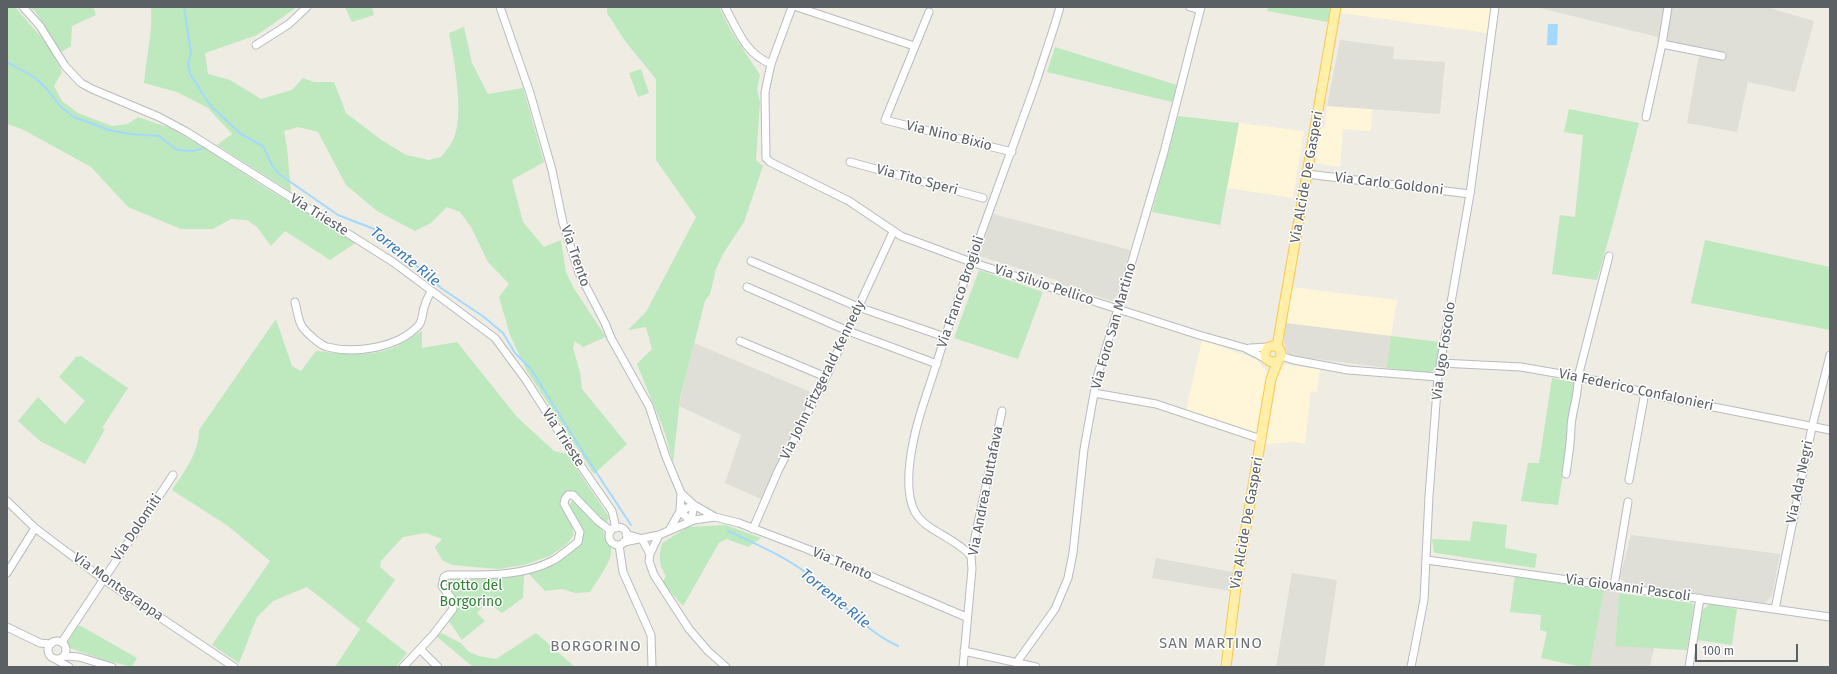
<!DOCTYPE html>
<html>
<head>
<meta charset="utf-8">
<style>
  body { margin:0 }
  #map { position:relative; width:1837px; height:674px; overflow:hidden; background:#efece3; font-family:"Fira Sans",sans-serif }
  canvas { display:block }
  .frame { position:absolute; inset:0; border:8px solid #5b6065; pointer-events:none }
  .scale { position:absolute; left:1695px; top:644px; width:103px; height:18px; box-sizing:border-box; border:2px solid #5b6065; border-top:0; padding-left:5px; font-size:12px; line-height:14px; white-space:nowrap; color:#5b6065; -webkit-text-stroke:3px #fff; paint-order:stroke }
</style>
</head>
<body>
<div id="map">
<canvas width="1837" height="674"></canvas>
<div class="frame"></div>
<div class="scale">100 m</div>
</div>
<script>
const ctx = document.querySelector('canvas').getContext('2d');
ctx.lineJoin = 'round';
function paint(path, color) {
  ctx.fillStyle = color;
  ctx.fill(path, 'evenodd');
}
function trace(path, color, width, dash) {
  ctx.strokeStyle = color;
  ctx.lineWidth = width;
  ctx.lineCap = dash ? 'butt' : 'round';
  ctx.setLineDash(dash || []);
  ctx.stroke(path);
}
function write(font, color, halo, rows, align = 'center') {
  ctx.font = font + ' "Fira Sans",sans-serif';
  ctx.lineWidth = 3;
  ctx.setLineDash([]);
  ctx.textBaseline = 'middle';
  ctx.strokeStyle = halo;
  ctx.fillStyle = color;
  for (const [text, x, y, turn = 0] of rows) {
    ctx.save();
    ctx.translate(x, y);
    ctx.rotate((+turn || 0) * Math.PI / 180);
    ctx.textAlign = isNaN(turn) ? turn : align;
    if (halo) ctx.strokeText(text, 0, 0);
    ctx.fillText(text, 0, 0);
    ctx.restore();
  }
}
paint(new Path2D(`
  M1341,7H1490L1487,33L1340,13Z
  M1327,106L1372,109L1371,131L1343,129L1340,167L1316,163L1320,128H1325Z
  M1239,123L1304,131L1293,198L1227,188Z
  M1291,287L1397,300L1391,336L1285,323Z
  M1202,340L1256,359L1267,372L1257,431L1254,433L1186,410Z
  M1279,364L1320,369L1317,392L1311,391L1305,444L1295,442L1266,444Z`), '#fff5d8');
paint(new Path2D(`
  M1536,7H1766L1814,21L1795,92L1748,82L1737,132L1687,123L1699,55L1657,44L1658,37Z
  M1340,40L1394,47L1393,59L1445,62L1440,114L1327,106Z
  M993,214L1130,250L1116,297L1112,301L1059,284V281L979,256Z
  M1285,323L1391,336L1387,368L1302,357L1288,354L1284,342Z
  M694,343L813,393L761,499L725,483L741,435L679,406Z
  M1631,535L1780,554L1772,596L1765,603L1625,583L1620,577Z
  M1156,558L1233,572L1230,591L1152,578Z
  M1292,573L1337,580L1324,667H1276Z
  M1604,590L1619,593L1615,645L1654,648L1650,667H1590Z`), '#dfded7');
paint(new Path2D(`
  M7,7H15L48,45L62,72L54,86L62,101L78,113L112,126L128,124L138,117L170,128L200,145L269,190L357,242L330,260L285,231L271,246L257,227L247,220L231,219L213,229H181L128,207L91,167L22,129L7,124Z
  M30,7H93L96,15L72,26L71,46L61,52L35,11Z
  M151,7H297L257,35L205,53L208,74L230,80L261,99L292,90L303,78L314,82H334L346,113L380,139L406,155L429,160L441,157C445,152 450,146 453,140C465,116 454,59 449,33L464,27L472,63L488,94L523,88L544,162L512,180L523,222L544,247L561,240L566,272L573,287L606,337L583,347L575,341L573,348L580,372L582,389L627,444L594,474L527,371L510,335L499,297L509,284L488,262L471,227L460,212L447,207L431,223L415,231L377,211L346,185L318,132L298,127L284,131L287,148L291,192L217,145L232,134L208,108L177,92L144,83C146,58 153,32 151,7Z
  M345,7H372L374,15L352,22Z
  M607,7H719L731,31L760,75L757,89L760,102L756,160L763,166L744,222L723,254L716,269L710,294L705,301L680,399L673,463L665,433L637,364L652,349L646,327L628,330L646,312L696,217L656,160V79L625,41L607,13Z
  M1268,7H1331L1328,22L1267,11Z
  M1055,47L1177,85L1172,102L1047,72Z
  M641,69L649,93L638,97L629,73Z
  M1569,109L1639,123L1615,216L1597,280L1552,274L1560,215L1575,217L1583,135L1564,132Z
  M1178,116L1239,123L1220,225L1152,212Z
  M1705,240L1830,267V330L1691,303Z
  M979,270L1043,292L1018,359L954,338Z
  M276,319L292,366L301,371L316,351C342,354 368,357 393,348C403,344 413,336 422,331V348L457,342L517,417L554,451L567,454L609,517L607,522L602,519L574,492C567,492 564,494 560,500L572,526L574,535L566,545L550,556L524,565L498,569L452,565L442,560L435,547L442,539L426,533L403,537L381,561L380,567L395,580L366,621L407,653L396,667H335L360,629L307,587L273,601L257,617L239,663L212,645L270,561L228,526L172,490C184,472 199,453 199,430Z
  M1391,336L1440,342L1437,364L1435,370L1426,373L1387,368Z
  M81,356L128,388L102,428L105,429L85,464L40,441L18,421L38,397L65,424L85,401L59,377L76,357Z
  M1552,378L1578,383L1558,505L1521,501L1528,463H1539Z
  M572,501L576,502C587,515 614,536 611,554C609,565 596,582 590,592L575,593L562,589L545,591L528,573L549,567L570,552L582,541V528L570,510V504Z
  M1473,521L1507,525L1505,548L1537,554L1535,568L1436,553L1434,552L1432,539L1470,541Z
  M726,525L761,538L748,547L727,539L719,543L683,606L662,582L666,576C658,564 659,556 662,543L688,527Z
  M524,574L523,598L502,613L487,602L477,613L485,621L462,640L448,620L455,610L444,585L448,577H501Z
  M1515,576L1604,590L1590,667H1582L1541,658L1547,632L1540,630L1541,615L1510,612Z
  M1619,593L1691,603L1694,605L1687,650L1615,646Z
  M1709,604L1737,609L1732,645L1696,640L1703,610Z
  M78,626H81L137,658L132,667L101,659L70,648L67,643Z
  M441,633L461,643L469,652L479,656L496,659L536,633L575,667H473L436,636Z`), '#bee8bd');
paint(new Path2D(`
  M1548,24H1558L1557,45H1547Z`), '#a3d9ff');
trace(new Path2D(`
  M184,7L191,54L188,62L190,74L210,105L241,134L263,146L272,165L279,174L338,215L374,229L381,239L408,258L441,288L484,317L503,333L515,353L531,369L579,446L631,525
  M7,62L34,77L47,89L60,106L74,117L109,130L130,134L159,136L177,150L193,151L204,148
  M728,531C756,544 791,559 814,579C841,601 865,631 898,646`), '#a3d9ff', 2);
const minor = new Path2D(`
  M23,7L40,26L65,66L81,83L92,89L159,117L187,132L393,262L495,338L526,380L581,466L612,511L616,528
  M500,7L530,93L552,170L563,223L579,273L605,323L611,338L649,406L666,457L681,493L680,511L670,529
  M725,7C738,31 745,53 771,64
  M792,7L771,64L765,92L766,158L770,162L849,201L901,236L971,262L1199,335L1245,348L1266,359
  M797,7L914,46
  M1190,7L1200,10
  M929,12L885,120L1012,152
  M1662,44L1722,56
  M256,45L289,24L307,7
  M1646,117L1662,44L1668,7
  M850,162L983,198
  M1307,174L1470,194
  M751,261L858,307L945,337
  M747,287L848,331L937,364
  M295,302C297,309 298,322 303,328C308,334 320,345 327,347C356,354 398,348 419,325C423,320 422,311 425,305C426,300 429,296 431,291
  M740,341L826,377
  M1250,348L1269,347
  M1281,356L1294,360L1348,370L1438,377
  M1441,363L1521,367L1584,378L1673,399L1830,430
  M1094,393L1156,404L1261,439
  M1566,474C1568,458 1571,443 1571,427C1572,410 1579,394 1578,377L1609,256
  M1629,480L1645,392
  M681,493L694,505L715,517L739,523L807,549L966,617
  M7,501L35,528L103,579L234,667
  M681,505L684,515L691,521
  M680,511L694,505L691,521
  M609 536a9 9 0 1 1 18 0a9 9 0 1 1-18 0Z
  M753,529L778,471L826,377L893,232
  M626,534L642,539L650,554L649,561L654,575L689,629L708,651L726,667
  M624,542L659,535L694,520L715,517
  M619,545L623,572L651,635L652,667
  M650,554L659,535
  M971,556C955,537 925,531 915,512C905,494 909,462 913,443C918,415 929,389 937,362C967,268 1003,175 1036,82C1044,57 1053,32 1060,7
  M1427,560L1830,617
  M7,573L35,528
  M1614,586L1628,502
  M1775,609L1812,427L1830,355
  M7,627L40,643L51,644
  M48 650a9 9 0 1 1 18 0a9 9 0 1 1-18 0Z
  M62,642L173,475
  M420,649L438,667
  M964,651L1036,667
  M65,656L79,657L112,667
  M57,660L69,667
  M1017,662L1055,609L1068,578L1073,553L1084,449L1097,377L1118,309L1164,152L1201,7
  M403,667L433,635L453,609L452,599L442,586L444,577L448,575C482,575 523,577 554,560C562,555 570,548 578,542L580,532L564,504L565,499L568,495H573L598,521L611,531
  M963,667L972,569L971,556L1002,411
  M1411,667L1424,600L1429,496L1438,377L1470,194L1495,7
  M1689,667L1700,598`);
const major = new Path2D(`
  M1265 354a8 8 0 1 1 16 0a8 8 0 1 1-16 0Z
  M1277,346L1336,7
  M1226,667L1236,587L1271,379L1278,361`);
trace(minor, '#b8bbc0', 9);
trace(major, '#fbc850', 11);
trace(minor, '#fff', 7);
trace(major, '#ffefa8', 9);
write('14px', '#5b6065', '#fff', [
  ["Via Nino Bixio",949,136,14],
  ["Via Alcide De Gasperi",1307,177,-80],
  ["Via Tito Speri",917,180,15],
  ["Via Carlo Goldoni",1389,184,7],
  ["Via Trieste",319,215,32],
  ["Via Trento",575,256,71],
  ["Via Silvio Pellico",1044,285,18],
  ["Via Franco Brogioli",961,292,-71],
  ["Via Foro San Martino",1114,326,-74],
  ["Via Ugo Foscolo",1444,351,-82],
  ["Via John Fitzgerald Kennedy",823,380,-64],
  ["Via Federico Confalonieri",1636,390,12],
  ["Via Trieste",563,438,57],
  ["Via Ada Negri",1800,482,-78],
  ["Via Andrea Buttafava",986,491,-79],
  ["Via Alcide De Gasperi",1247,523,-80],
  ["Via Dolomiti",137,528,-56],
  ["Via Trento",842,564,23],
  ["Via Montegrappa",118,587,35],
  ["Via Giovanni Pascoli",1628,588,8]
]);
write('14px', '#2e8230', '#fff', [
  ["Crotto del",471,586],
  ["Borgorino",471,602]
]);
write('italic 15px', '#3979b8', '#fff', [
  ["Torrente Rile",405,257,39],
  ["Torrente Rile",835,599,39]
]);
ctx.letterSpacing = '1px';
write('15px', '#6c7277', '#fff', [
  ["SAN MARTINO",1211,644],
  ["BORGORINO",596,647]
]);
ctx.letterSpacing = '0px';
</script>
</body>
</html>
